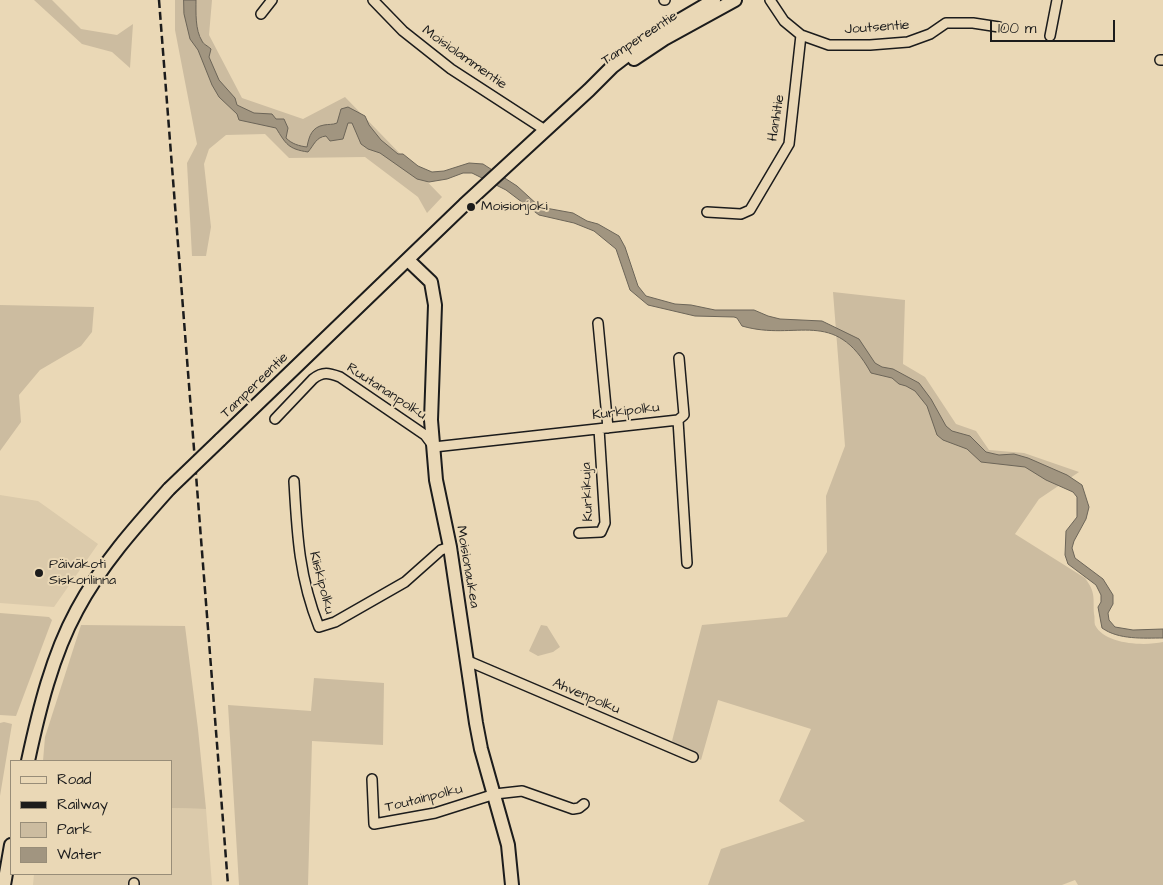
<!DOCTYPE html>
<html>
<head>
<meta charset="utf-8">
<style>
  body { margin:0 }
  #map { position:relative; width:1163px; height:885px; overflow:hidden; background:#ead8b6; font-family:"Architects Daughter",sans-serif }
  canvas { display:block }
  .legend { position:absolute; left:10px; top:760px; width:162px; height:115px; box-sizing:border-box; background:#ead8b6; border:1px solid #988d78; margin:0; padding:6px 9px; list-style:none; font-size:15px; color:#1c1c1c }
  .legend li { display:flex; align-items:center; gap:10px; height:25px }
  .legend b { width:25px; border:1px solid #988d78 }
  .scale { position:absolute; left:990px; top:20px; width:125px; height:22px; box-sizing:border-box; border:2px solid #1c1c1c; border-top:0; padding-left:6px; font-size:15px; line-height:18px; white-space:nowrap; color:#1c1c1c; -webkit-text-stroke:4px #ead8b6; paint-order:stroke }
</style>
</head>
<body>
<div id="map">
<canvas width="1163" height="885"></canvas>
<ul class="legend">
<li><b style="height:6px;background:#ead8b6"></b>Road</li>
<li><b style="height:6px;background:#1c1c1c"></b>Railway</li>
<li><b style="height:14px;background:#ccbca0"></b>Park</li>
<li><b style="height:14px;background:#a19580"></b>Water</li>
</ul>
<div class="scale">100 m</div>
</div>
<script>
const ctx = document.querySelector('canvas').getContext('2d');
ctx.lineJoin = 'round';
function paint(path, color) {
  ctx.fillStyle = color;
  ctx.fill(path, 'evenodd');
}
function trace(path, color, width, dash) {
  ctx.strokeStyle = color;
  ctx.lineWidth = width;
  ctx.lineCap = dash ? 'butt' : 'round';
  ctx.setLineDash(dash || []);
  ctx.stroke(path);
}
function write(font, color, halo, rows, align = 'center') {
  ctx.font = font + ' "Architects Daughter",sans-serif';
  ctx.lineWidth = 4;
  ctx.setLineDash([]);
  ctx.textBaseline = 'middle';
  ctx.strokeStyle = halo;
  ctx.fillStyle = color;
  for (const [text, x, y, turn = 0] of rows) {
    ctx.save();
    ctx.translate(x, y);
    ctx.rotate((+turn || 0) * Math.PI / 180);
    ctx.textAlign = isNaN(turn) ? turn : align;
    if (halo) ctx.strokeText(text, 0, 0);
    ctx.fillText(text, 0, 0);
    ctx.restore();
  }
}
paint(new Path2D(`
  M0,495L38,501L98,544L54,607L0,603Z
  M171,808L206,809L212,885H33L34,874H171Z`), '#dbcaab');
paint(new Path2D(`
  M34,0H52L81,29L117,35L133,24L130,68L112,52L82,44Z
  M175,0H212L209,35L242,98L303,119L345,97L442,197L427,213L418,197L365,157L289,158L265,134L226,135L209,149L204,164L211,227L206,256H192L187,163L197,144L175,30Z
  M833,292L905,300L903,364L925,377L956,424L976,431L989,450L1024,453L1079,472L1039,499L1015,534L1085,578C1096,593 1093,597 1094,614C1095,617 1094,622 1095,625C1105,645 1145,646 1163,642V885H1078L1075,880L1062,885H708L721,849L805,821L779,801L811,729L718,700L701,760L672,741L702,625L787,617L827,552L826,496L845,446Z
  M0,305L94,307L92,332L81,346L40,370L19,395L21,422L0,451Z
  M0,613L49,617L52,620L16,716L0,715Z
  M81,625L185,626L198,729L206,809L171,808V761H43L45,737Z
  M541,625L547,626L560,647L553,652L538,656L529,651Z
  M314,678L384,683L383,745L312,741L308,885H239L228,705L311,711Z
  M4,722L12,724L0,796V723Z`), '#ccbca0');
const water = new Path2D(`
  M184,0H196C196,12 195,30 202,41C203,44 208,46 211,49L209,57L219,80L235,98L237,105L254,113L272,114L276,119H284L288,128L286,138C292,144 299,146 307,147C309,136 312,127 324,125C329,124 332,125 337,123L341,109L348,107L365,116L369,125L381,140L398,154H403L418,166L432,172L444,171L469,163L483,164L517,186L540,207L573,213L587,221L598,224L619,236L625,247L638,286L646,296L675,304L691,305L715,310H754L768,316L780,319L822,321L859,339L875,363L882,367L893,369L919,383L931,399L946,426L952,431L970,436L986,452L999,455L1014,454L1028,458L1067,475L1082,485L1089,507L1086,519L1074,541L1072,548L1075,558L1103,579L1113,595V604L1108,613L1109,620L1115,627L1133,630L1163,629V638C1143,638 1119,640 1102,628L1098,607L1101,602V595L1096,585L1068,564L1065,555L1066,531L1077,517V497L1073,492L1046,480L1025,467L981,462L967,449L943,440L937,435L927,406L915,391L906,386L899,384L892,378L871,373C834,306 797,342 742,326L737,318L734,317L695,316L648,305L630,290L616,249L594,231L574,223L539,215L506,190L472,173H463L447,179L429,182L417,179L380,153L368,149L361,144L352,123H348L343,139L330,141L326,136C316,137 314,145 308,152C288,149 286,144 276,128L239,120L237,114L219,97L212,85L198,50L190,39L184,14Z`);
paint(water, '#a19580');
trace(water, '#6c6558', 1);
const street = new Path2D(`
  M373,0L403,31L451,69L545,130
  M664,0H665
  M770,0L784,21L801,35L829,45H870L908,42L930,34L946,23H973L999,27
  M261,14L272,0
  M1050,36L1057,0
  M1160,60H1163
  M707,212L741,214L750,210L789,144L801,35
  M598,323L608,428
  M275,419L313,379C323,371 329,373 340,377L425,435L434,447L678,420
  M678,420L687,563
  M678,420L684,415L679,358
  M294,481C297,534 299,577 319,627L335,622L405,582L441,550L450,547
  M579,533L601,532L605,523L599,429
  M468,661L693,757
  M372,779L374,824L435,813L495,794L522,791L573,809L579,808L584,804
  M134,885V883`);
const secondary = new Path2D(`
  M634,59L664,39L735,0
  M408,260L431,282L435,305L431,420L436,480L450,547L476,723L481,749L508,845L512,885
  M220,440L464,205L589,90L612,67L651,37L714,0
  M28,761C39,710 52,656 77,610C101,565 135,527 169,489
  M4,885L11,845`);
trace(street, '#1c1c1c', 12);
trace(secondary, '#1c1c1c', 16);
trace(street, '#ead8b6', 9);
trace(secondary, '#ead8b6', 12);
trace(new Path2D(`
  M159,0L228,885`), '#1c1c1c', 2.5, [8, 4]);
const secondaryBridge = new Path2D(`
  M169,489L220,440`);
trace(secondaryBridge, '#1c1c1c', 16, []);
trace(secondaryBridge, '#ead8b6', 12);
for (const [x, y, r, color] of [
  [471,207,5,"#1c1c1c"],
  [39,573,5,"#1c1c1c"]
]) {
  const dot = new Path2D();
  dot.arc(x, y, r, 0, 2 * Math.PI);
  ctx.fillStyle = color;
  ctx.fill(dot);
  trace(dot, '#ead8b6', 2);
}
write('14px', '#1c1c1c', '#ead8b6', [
  ["Joutsentie",877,28,-4],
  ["Tampereentie",640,39,-33],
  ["Moisiolammentie",464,58,35],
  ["Hanhitie",777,118,-81],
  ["Tampereentie",255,386,-44],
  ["Ruutananpolku",386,392,33],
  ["Kurkipolku",626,412,-7],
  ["Kurkikuja",588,492,-92],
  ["Moisionaukea",467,567,80],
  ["Kiiskipolku",321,583,75],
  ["Ahvenpolku",586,697,23],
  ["Toutainpolku",424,799,-14]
]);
write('14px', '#1c1c1c', '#ead8b6', [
  ["Moisionjoki",481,207],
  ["Päiväkoti",49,565],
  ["Siskonlinna",49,581]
], 'left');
</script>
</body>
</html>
